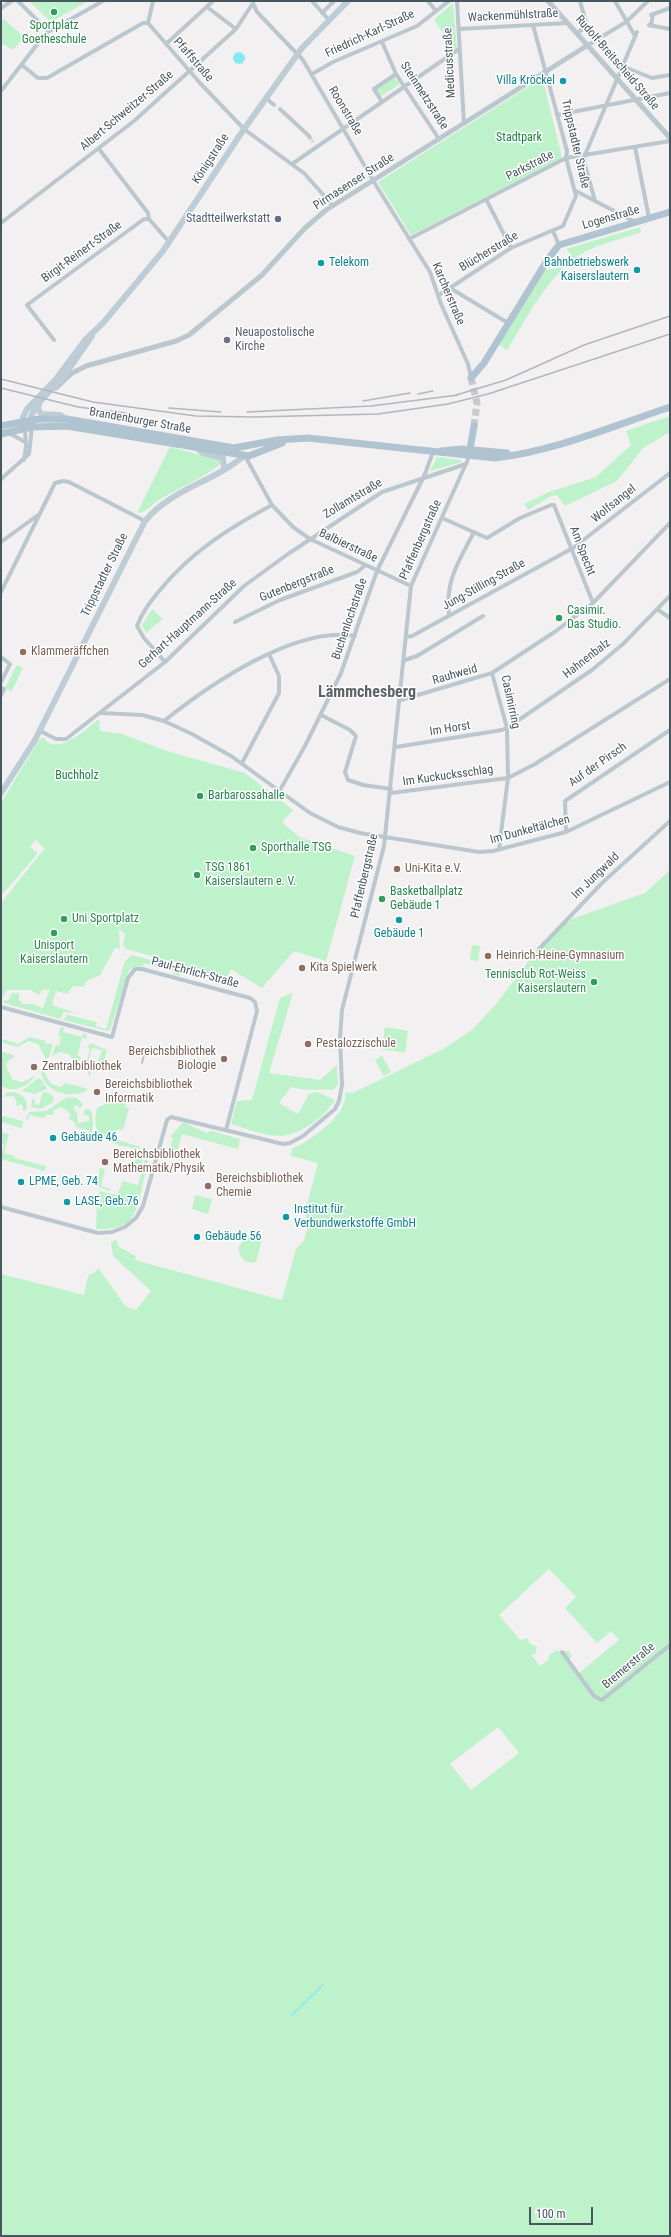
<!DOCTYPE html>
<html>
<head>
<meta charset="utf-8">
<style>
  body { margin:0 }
  #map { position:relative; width:671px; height:2237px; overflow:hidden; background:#f3f0f1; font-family:"Roboto Condensed",sans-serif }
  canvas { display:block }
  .frame { position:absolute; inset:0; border:2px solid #47575f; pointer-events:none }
  .scale { position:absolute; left:529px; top:2207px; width:64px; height:18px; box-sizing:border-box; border:2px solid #47575f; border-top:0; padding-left:5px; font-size:12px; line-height:14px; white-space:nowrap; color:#47575f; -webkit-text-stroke:3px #fff; paint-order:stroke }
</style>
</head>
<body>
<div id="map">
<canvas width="671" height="2237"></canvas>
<div class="frame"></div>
<div class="scale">100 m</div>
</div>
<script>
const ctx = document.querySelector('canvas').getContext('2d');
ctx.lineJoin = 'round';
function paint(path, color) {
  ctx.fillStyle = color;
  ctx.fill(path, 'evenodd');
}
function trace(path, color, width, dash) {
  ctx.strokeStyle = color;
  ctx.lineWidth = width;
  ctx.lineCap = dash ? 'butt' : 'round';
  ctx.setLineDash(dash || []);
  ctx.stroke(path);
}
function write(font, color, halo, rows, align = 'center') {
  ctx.font = font + ' "Roboto Condensed",sans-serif';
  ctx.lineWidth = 3;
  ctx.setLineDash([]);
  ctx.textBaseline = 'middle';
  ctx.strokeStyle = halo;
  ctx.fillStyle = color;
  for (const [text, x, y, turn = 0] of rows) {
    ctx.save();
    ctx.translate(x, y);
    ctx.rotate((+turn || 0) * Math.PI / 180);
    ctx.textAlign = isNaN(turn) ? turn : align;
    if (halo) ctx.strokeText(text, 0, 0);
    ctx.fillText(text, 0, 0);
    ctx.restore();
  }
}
paint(new Path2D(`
  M29,1H88L51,22Z
  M453,3L457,49H452V33H443L434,20Z
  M4,19L24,37L13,50L1,43V21Z
  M394,77L400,84L381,96L376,89Z
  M539,80H543L562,158L411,235L378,182Z
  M640,227L641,232C625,238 595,245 581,254C547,276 528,317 507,350L499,345L544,270L558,268L571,255L566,249Z
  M670,416V432L643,448L617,481L565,506L557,495L551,496L528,510L524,504L549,492L596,477L631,445L626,431Z
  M170,447L220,460L221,463C216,471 174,491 164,497C154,501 148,513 137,513Z
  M437,457L460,460L462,462L430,471Z
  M152,609L163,619L146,633L142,625Z
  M17,665L23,668L11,692L5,688Z
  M99,719L100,731L122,734L167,751L245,773L293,810L282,822L299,837L355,856L326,961L294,951L262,988L231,969L225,982L192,973L191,975L177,963L126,949L123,945L125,934L119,929L120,949L115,948L100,975L86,981L84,987C76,986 71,985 68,994L56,991L52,1005L76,1013L64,1012L60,1019L4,1003V1000L8,1001L12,993H19V1001H22V1004H32L43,1008L50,989L42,990L39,995L31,990H7L1,999V903L45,848L35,840L30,847L38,853L1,896V803L39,740L44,737C55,759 89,727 99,719Z
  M670,870V2236H1V1274L84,1295L88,1276L99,1269L126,1307L136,1310L151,1291L113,1256L111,1242L116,1240L119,1247L136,1256L135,1260L282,1300L296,1249L304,1241L308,1225L305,1212L318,1163L291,1156L292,1149C309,1141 342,1119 345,1099C346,1089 344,1078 344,1068L345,1092L353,1093L445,1048L473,1029L498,1002L544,940L546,943L569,920L645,893ZM549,1569L576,1597L565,1608L597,1643L611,1631L619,1640L579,1673L569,1660L572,1656L569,1651L560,1652L558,1650L550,1654L548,1658L550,1659L540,1666L531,1654H535L537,1647L529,1643L528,1638L520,1640L499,1615ZM498,1727L519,1753L471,1790L450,1764Z
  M472,945L480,946L478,961L470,960Z
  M132,955L178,967L180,969V976L173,974L174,971L144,963L143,966L134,967L129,970L110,1030L108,1031L63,1020L68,1015L97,1022L96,1026L106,1029L125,961Z
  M293,993L269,1073L320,1080L337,1065L338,1085L333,1090C316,1088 308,1092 291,1087L279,1103L298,1114L309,1094L317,1092L335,1100C324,1118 298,1137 276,1136C262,1135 245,1128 231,1124L237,1101L252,1100L280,998Z
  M61,1027L64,1028L63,1032L82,1037L83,1033L87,1035L86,1039L82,1038L77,1056L81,1057L77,1067L69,1054L60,1052L52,1056L56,1045L59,1046L61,1037L58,1036Z
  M385,1027L408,1031L405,1053L382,1049Z
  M30,1037L46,1041L45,1044H53L49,1057L46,1059L38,1044L29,1041L18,1047L3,1043V1039L18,1044Z
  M90,1043L107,1050L102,1068L98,1061L102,1050L92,1048L88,1061L92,1068L90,1077L85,1067L90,1049L87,1048Z
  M4,1052L15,1056L7,1062L6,1067L13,1080L23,1082L36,1075L37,1065C41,1081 13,1097 1,1085V1053Z
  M382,1056L391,1072L384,1076L375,1060Z
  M42,1068L51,1084L60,1087L66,1083L88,1089C74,1102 37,1090 42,1068Z
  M38,1078L42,1080L47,1089L35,1094L22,1091Z
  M8,1092C17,1092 25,1095 27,1104L26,1110L22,1111L23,1107L21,1104L17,1107L16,1100L13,1096L3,1097Z
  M46,1092L54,1097L52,1103L40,1109L31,1107L32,1099H35V1105H39L42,1094Z
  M113,1093L114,1100L126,1102L125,1107L129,1108L123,1130L118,1129L115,1139L140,1147V1150C113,1143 89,1143 97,1108L108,1103Z
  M67,1097L77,1098L83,1104L80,1109L77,1105L73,1107L77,1113L78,1123L89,1121V1116L83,1114L84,1110L88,1109L92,1112L93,1127L91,1135H88L89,1130L76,1127L74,1122L68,1118L71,1116L66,1109L60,1107L53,1111L54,1115H47L43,1118L29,1115L28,1120L26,1119L29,1112L46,1111Z
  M4,1116L23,1121L22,1128L1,1122V1117Z
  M183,1122L206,1133L211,1131L240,1139L238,1149L182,1134L177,1152L170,1151L173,1138L170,1137Z
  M1,1132L9,1134L4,1153L15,1156L14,1158L46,1166L44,1171L1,1159L4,1144L1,1143Z
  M137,1152L144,1154L139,1173L132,1171Z
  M146,1154L149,1155C146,1167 139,1208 133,1216C126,1228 109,1230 96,1229L97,1202L99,1191L117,1195L123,1181L138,1185Z
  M100,1168L105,1169L101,1186L111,1189L110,1191L97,1186Z
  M195,1195L212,1199L208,1214L192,1209Z
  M252,1236L262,1239L256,1262C245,1264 240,1258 238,1248L246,1237Z`), '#bdf2ca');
paint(new Path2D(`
  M233 58a6 6 0 1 1 12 0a6 6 0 1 1-12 0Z`), '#88eaf1');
trace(new Path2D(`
  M292,2015L323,1985`), '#88eaf1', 1.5);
trace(new Path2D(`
  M309,136L313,142`), '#c8cacc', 4, [4, 2]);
trace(new Path2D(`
  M471,378L477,403L474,426`), '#c8cacc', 7, [7, 3.5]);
trace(new Path2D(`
  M18,1L48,31
  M252,1L257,12L303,60L377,187L430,272L441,304L468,364L471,377
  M312,1L329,20
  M428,1L436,11
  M457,1L464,124
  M615,1L635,36
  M207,7L236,29
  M1,8L12,1
  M322,13L334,1
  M651,15L670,8
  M148,23L153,1
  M649,25L670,29
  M587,26L594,36
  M651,26L653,14
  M459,29L568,23
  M577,33L587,26L580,1
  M382,42L396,74L439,139
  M166,44L213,1
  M588,45L626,22L648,1
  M22,65L38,78H47L143,23H148L200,83L244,129L305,174L333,206
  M622,66L652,78L670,75
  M312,74L333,62L417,26L449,1
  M1,91L46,33L103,1
  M266,98L274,105
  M382,102L374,89L396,74
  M280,109L309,136
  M557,115L670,93
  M635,147L649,218
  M99,149L148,213L149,219L169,242
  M292,164L459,49
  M576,191L635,222
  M486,199L511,248
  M595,201L584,161L585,155L637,32
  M1,223L134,121L236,29L253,3
  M553,231L559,245
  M409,239L566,158L670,141
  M450,288L508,323
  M439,295L511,248L563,226L576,196L566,158L567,151L533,25
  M54,340L27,305L144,219H149
  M9,433L25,442
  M245,456L272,505L293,527L310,539L411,586
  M24,460L26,446L25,428
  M1,479L29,454L32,427
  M442,518L487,538L520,518L551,505H554L593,603
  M1,542L38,515
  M1,592L55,483L63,481L69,482L145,521
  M657,609L670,618
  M449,616C445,580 458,563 474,532
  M235,622L280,600L357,572L366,565
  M406,637L412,636L573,548L670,473
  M1,657L10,664L1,682
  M405,660L417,656L483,616
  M165,662L144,638L137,626C142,612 151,601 160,590C191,552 229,528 272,505
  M1,688L4,689L1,695
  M401,700L492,673
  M101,713L142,715L164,721L192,734L231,756L310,813L338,827L360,833L479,852L493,851L566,832L670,782
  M321,715L350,730L356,736L345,772L348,780L363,785L391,789
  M164,721C209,685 296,625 355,636
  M40,731L56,739H66L165,662L244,586L288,554L382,492L466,464
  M396,747L502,730L507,728L592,670L623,644L670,596
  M242,763L279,693V676L269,654
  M280,790L305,746L341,673L377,571L425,474L433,452
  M391,793L508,778L535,764L670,679
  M566,832L565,801L670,730
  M499,849L508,778L507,728L492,673L556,631L593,603L670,523
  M539,949L602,883L670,821
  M1,1007L112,1037L128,978L135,969H142L250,998L255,1002L257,1011L226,1130
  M1,1207L98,1233L112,1232L125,1227L136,1218L143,1206L167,1120L171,1117L283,1144L290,1143L303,1136L335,1109L339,1101L342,1085L340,1038L342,1010L384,846L411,586L469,457
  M562,1652L594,1696L602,1700L670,1645`), '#bbc7ce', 4);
trace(new Path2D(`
  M548,1L670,138
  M56,388L72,373L86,366L176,341L189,335L262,275L305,228L326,210L588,45`), '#bbc7ce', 5);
trace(new Path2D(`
  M39,404L38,410L42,414L60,415L67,419
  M31,424V417L35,407L64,376L92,336
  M24,426L23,417L27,409L56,379L85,340L103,323L163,251L244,129L302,48L348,1
  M197,448L203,453L223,458L224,469
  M1,793L35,740L145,521C171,489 214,482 245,455`), '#bdccd5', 6);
trace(new Path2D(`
  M471,378L484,363L548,259L559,245L670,212
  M1,426L38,419H67L234,448L277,440L308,438L495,458C555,451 613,426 670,407
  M1,434L32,427L67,426L249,456L282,443
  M441,451L462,449L507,453
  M469,455L474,426`), '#afc4d0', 7);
trace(new Path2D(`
  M1,379L93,402L196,416L253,417L378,414L448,404L488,394L670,334
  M1,388L78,407L126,413
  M418,394L433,391
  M453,396L506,380L584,345L670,316
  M363,401L410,393
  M169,408L221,412
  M247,412L371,406L458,395
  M142,1063L144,1055`), '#b2b7bb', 1.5);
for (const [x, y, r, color] of [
  [54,12,4,"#2e9e5b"],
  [563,81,4,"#0f9aa8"],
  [278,219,4,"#5c6f8a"],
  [321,263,4,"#0f9aa8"],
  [637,270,4,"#0f9aa8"],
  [227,340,4,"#6b7280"],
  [559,618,4,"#2e9e5b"],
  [23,652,4,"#8d6e63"],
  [200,796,4,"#2e9e5b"],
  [253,848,4,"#2e9e5b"],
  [397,869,4,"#8d6e63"],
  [197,875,4,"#2e9e5b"],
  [382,899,4,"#2e9e5b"],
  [64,919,4,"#2e9e5b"],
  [399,920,4,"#0f9aa8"],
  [54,933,4,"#2e9e5b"],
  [488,956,4,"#8d6e63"],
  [302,968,4,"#8d6e63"],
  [594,982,4,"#2e9e5b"],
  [308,1044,4,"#8d6e63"],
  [224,1059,4,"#8d6e63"],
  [34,1067,4,"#8d6e63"],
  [97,1092,4,"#8d6e63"],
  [53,1138,4,"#0f9aa8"],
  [105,1162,4,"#8d6e63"],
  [21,1182,4,"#0f9aa8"],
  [208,1186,4,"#8d6e63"],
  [67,1202,4,"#0f9aa8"],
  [286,1217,4,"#0f9aa8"],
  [197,1237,4,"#0f9aa8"]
]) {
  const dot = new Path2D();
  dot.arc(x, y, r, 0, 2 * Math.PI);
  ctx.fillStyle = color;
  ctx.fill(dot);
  trace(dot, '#fff', 1.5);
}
write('12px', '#47575f', '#fff', [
  ["Wackenmühlstraße",513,16,-3],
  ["Friedrich-Karl-Straße",370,34,-25],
  ["Pfaffstraße",193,60,49],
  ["Medicusstraße",450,63,-93],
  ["Rudolf-Breitscheid-Straße",617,63,49],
  ["Steinmetzstraße",424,96,57],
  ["Albert-Schweitzer-Straße",127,111,-40],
  ["Roonstraße",345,111,59],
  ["Trippstadter Straße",575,144,77],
  ["Königstraße",211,159,-57],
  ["Parkstraße",530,166,-27],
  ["Pirmasenser Straße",354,182,-33],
  ["Logenstraße",611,218,-16],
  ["Birgit-Reinert-Straße",82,252,-36],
  ["Blücherstraße",489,252,-31],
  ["Karcherstraße",448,294,67],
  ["Brandenburger Straße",140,421,10],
  ["Zollamtstraße",353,499,-31],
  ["Wolfsangel",614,504,-39],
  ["Pfaffenbergstraße",421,540,-66],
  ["Balbierstraße",348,546,25],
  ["Am Specht",582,551,69],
  ["Trippstadter Straße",105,575,-64],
  ["Gutenbergstraße",297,584,-22],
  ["Jung-Stilling-Straße",484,585,-29],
  ["Buchenlochstraße",350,619,-71],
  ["Gerhart-Hauptmann-Straße",188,624,-42],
  ["Hahnenbalz",587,659,-38],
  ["Rauhweid",455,675,-16],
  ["Casimirring",510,702,78],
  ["Im Horst",450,729,-9],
  ["Auf der Pirsch",598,765,-35],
  ["Im Kuckucksschlag",448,776,-8],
  ["Im Dunkeltälchen",530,830,-15],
  ["Pfaffenbergstraße",365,876,-77],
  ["Im Jungwald",596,876,-44],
  ["Paul-Ehrlich-Straße",195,973,15],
  ["Bremerstraße",629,1666,-40]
]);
write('12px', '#27864d', '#fff', [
  ["Sportplatz",54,26,"center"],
  ["Goetheschule",54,40,"center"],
  ["Casimir.",567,611],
  ["Das Studio.",567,625],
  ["Barbarossahalle",208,796],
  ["Sporthalle TSG",261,848],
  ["TSG 1861",205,868],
  ["Kaiserslautern e. V.",205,882],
  ["Basketballplatz",390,892],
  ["Gebäude 1",390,906],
  ["Uni Sportplatz",72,919],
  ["Unisport",54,946,"center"],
  ["Kaiserslautern",54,960,"center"],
  ["Tennisclub Rot-Weiss",586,975,"right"],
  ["Kaiserslautern",586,989,"right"]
], 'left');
write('12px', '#0d838f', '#fff', [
  ["Villa Kröckel",555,81,"right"],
  ["Telekom",329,263],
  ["Bahnbetriebswerk",629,263,"right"],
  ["Kaiserslautern",629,277,"right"],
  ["Gebäude 1",399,934,"center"],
  ["Gebäude 46",61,1138],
  ["LPME, Geb. 74",29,1182],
  ["LASE, Geb.76",75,1202],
  ["Institut für",294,1210],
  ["Verbundwerkstoffe GmbH",294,1224],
  ["Gebäude 56",205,1237]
], 'left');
write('12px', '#12863c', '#fff', [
  ["Stadtpark",519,138],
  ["Buchholz",77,776]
]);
write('12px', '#4e5e75', '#fff', [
  ["Stadtteilwerkstatt",270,219]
], 'right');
write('12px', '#5b616d', '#fff', [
  ["Neuapostolische",235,333],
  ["Kirche",235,347]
], 'left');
write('12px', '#785e54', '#fff', [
  ["Klammeräffchen",31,652],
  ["Uni-Kita e.V.",405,869],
  ["Heinrich-Heine-Gymnasium",496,956],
  ["Kita Spielwerk",310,968],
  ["Pestalozzischule",316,1044],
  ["Bereichsbibliothek",216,1052,"right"],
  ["Biologie",216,1066,"right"],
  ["Zentralbibliothek",42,1067],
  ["Bereichsbibliothek",105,1085],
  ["Informatik",105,1099],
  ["Bereichsbibliothek",113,1155],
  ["Mathematik/Physik",113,1169],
  ["Bereichsbibliothek",216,1179],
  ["Chemie",216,1193]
], 'left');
write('bold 16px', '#5c6266', '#fff', [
  ["Lämmchesberg",367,693]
]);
</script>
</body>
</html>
